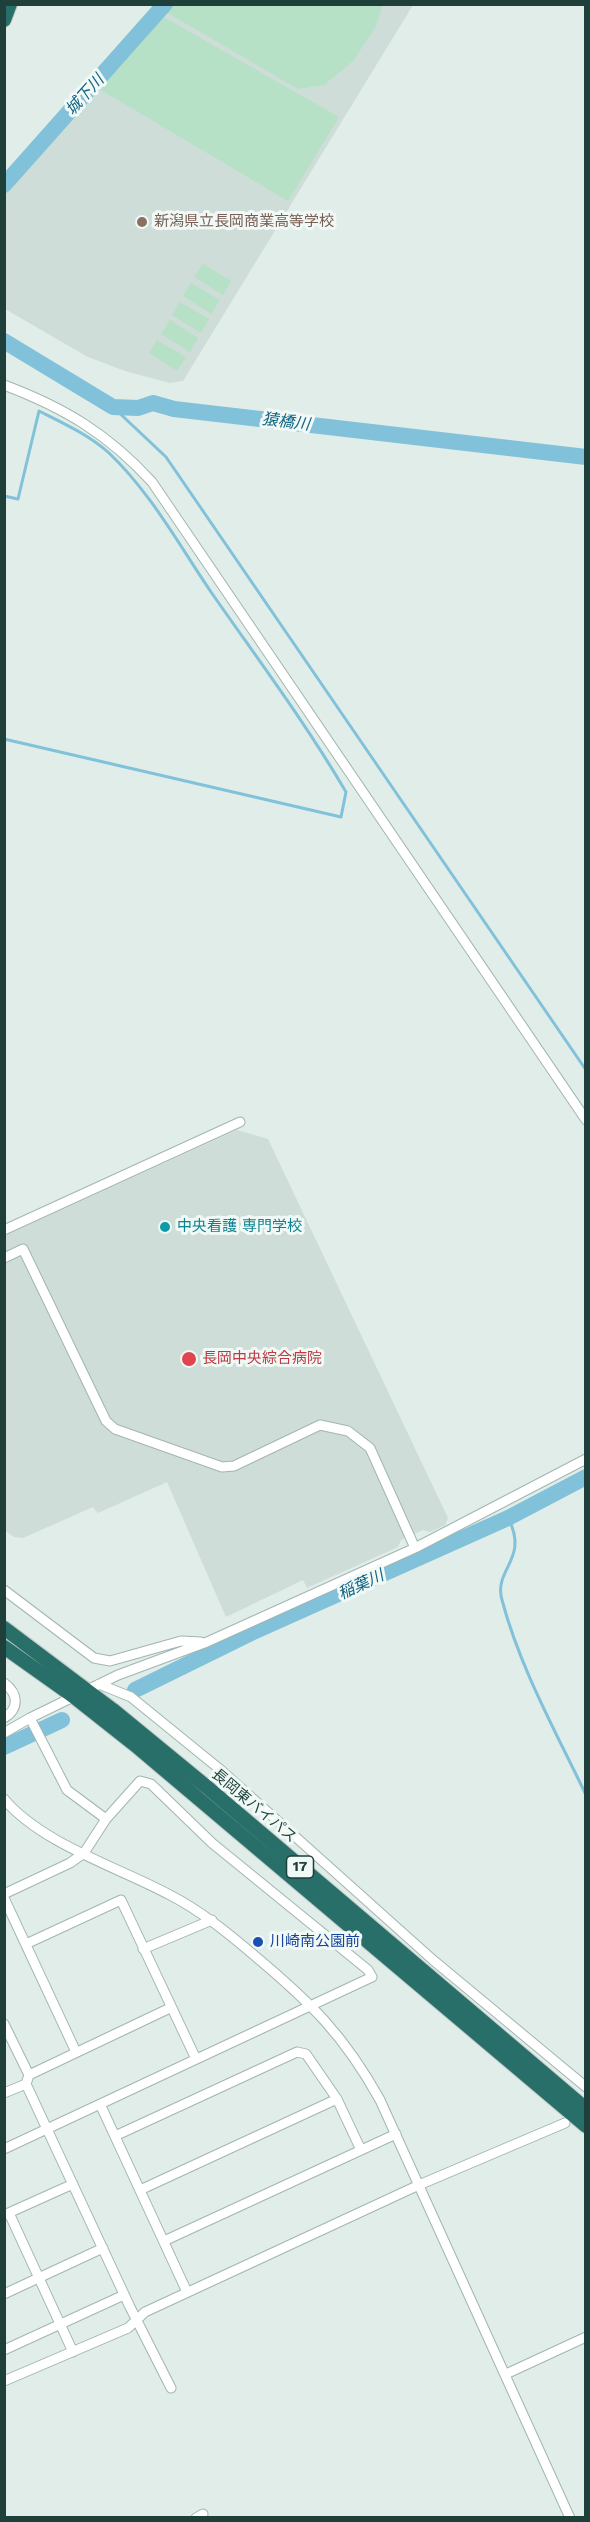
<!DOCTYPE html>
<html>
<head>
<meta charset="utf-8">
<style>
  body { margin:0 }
  #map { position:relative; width:590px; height:2522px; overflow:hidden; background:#e0ede8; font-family:"Work Sans",sans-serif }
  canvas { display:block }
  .frame { position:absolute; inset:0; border:6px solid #1e3f3a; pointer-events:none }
</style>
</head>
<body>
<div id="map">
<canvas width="590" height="2522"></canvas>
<div class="frame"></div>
</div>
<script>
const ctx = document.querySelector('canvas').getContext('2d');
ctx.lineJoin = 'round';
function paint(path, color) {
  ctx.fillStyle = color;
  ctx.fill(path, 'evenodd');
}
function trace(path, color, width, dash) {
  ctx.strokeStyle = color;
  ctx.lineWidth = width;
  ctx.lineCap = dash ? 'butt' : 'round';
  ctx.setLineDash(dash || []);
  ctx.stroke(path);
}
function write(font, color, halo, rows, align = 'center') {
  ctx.font = font + ' "Work Sans","Noto Sans JP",sans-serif';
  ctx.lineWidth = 6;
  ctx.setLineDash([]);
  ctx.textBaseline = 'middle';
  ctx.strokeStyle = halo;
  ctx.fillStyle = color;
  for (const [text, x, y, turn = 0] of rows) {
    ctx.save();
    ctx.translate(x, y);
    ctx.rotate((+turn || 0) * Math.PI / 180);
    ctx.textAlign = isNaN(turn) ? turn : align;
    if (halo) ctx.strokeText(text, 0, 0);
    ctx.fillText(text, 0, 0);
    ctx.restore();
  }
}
paint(new Path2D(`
  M168,5H413L183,381L170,383L125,371L88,357L5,309V183Z
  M237,1130L268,1139L448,1518L445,1525L430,1532L423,1530L401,1540L398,1547L307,1588L303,1580L226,1617L167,1482L98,1513L93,1507L23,1538L14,1537L4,1530V1236Z`), '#ceddd8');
paint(new Path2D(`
  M173,4H383V5L376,26L353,61L324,85L298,89L166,12Z
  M162,16L339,117L288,201L96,87Z
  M203,264L231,281L223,295L194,277Z
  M191,283L220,300L211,314L183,296Z
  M180,302L209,319L201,333L172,315Z
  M170,320L198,338L190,352L161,334Z
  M157,340L186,357L177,371L149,353Z`), '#b6e1c6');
trace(new Path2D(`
  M113,407L166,457L586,1070
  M4,496L18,499L39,411C63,423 89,435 109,453C151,493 179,545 211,592C257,658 305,722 346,792L341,817L4,739
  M508,1518C530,1559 493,1569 502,1600C520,1668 556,1732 586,1795`), '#81c1d9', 3);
trace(new Path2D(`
  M4,185L165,4
  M4,341L113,407L138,408L153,403L174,409L586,457
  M135,1690L251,1633L508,1518L586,1477
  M4,1747L62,1720`), '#81c1d9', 16);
const minor = new Path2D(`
  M4,385C65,408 108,434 152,482L586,1120
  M4,1230L240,1122
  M4,1258L23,1249L106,1421L115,1429L222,1467L234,1466L320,1425L348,1431L370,1448L415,1548
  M4,1590L94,1658L110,1661L181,1641L201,1642
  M4,1683C19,1694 19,1709 4,1718
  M99,1684L131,1697L222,1771L433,1960L586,2087
  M30,1718L67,1790L106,1819
  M4,1733L30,1718L118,1675L207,1642L415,1548L586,1459
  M4,1799C42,1844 118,1867 170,1895C201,1911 228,1933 255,1956C311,2003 344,2035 380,2100L570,2518
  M4,1894L70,1863L84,1853L106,1819L140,1781L151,1784L212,1843L368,1970L372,1977L4,2149
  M4,1898L76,2052
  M26,1944L121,1900L196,2059
  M143,1949L212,1920
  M4,2024L29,2075L26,2084L130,2307L171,2388
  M29,2075L170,2008
  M4,2093L26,2084
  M100,2104L187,2292
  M115,2136L297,2052L306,2054L337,2099L361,2150
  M140,2190L337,2099
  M9,2213L73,2352
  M4,2215L73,2184
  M164,2241L396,2134
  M4,2294L103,2248
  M4,2350L124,2295
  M506,2374L586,2337
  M4,2381L128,2328L145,2312L419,2185L565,2123
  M196,2518L203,2514`);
const highway = new Path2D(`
  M4,20L10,4
  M4,1628L113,1710L208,1788L586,2109
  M4,1647L73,1696L135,1745L586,2126`);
trace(minor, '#a2b5b0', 11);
trace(highway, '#c0c9c8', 16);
trace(minor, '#fff', 9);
trace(highway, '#276f68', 14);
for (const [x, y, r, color] of [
  [142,222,6,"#8d6e63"],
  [165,1227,6,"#0f9aa8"],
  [189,1359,8,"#e0444e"],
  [258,1942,6,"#1a4fb4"]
]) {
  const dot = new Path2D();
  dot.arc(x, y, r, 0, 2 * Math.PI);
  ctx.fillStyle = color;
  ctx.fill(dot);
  trace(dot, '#f1f9f6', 2);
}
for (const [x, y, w] of [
  [300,1867,27]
]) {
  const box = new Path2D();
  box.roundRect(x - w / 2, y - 11, w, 22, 4.5);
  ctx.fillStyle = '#f1f9f6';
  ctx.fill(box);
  trace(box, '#1e3f3a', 1.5);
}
write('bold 14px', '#1e3f3a', null, [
  ["17",300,1867]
]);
write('15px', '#785e54', '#f1f9f6', [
  ["新潟県立長岡商業高等学校",154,222]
], 'left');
write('15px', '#0d838f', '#f1f9f6', [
  ["中央看護 専門学校",177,1227]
], 'left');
write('15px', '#be3a42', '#f1f9f6', [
  ["長岡中央綜合病院",202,1359]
], 'left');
write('15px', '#1e3f3a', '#f1f9f6', [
  ["長岡東バイパス",254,1806,40]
]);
write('15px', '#164399', '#f1f9f6', [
  ["川崎南公園前",270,1942]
], 'left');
write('italic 16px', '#116282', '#f1f9f6', [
  ["城下川",85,95,-48],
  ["猿橋川",286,422,7],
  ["稲葉川",361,1585,-25]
]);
</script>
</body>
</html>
